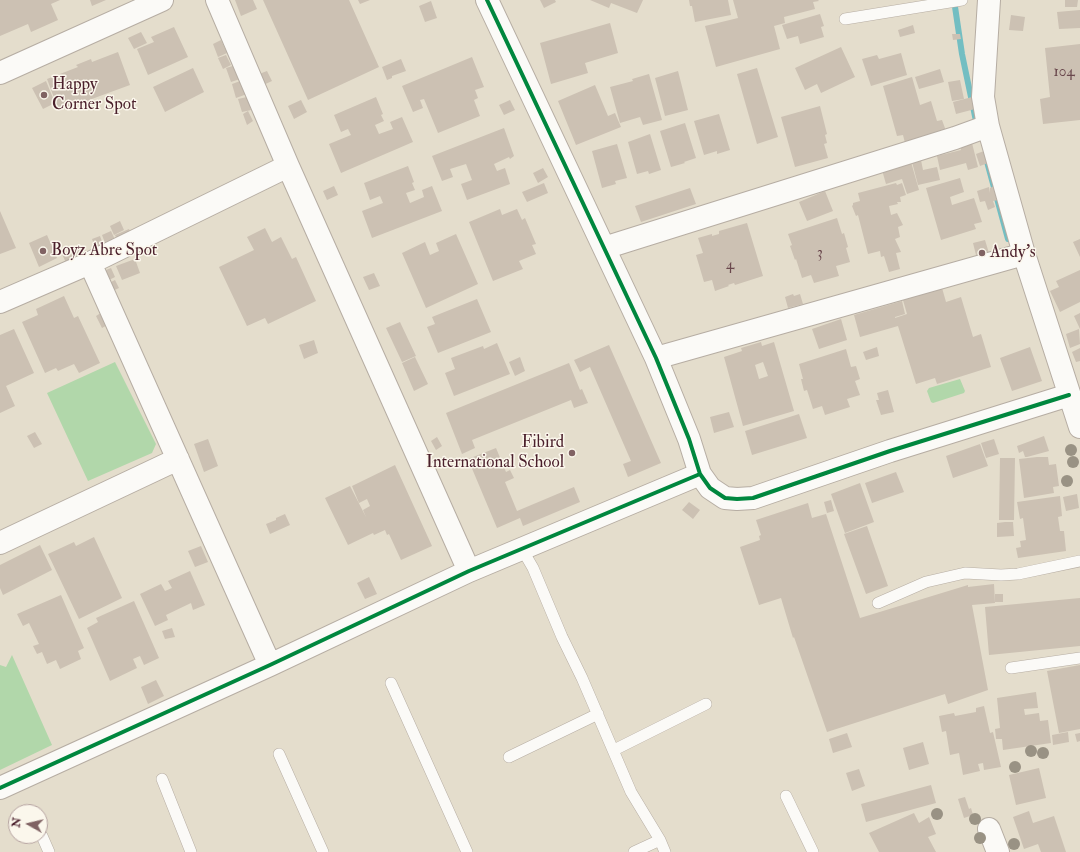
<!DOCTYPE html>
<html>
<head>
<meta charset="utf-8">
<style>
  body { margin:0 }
  #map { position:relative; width:1080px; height:852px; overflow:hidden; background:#e4ddcc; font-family:"IM FELL Double Pica",serif }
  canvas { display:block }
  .north { position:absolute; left:8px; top:804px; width:40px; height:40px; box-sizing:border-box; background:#fbf7ec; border:1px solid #b4a19f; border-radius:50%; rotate:278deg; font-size:11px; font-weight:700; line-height:16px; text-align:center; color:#4a1f2b }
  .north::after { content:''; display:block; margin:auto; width:14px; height:18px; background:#806263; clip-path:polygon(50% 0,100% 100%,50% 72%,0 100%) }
</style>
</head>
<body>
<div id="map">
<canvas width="1080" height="852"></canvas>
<div class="north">N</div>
</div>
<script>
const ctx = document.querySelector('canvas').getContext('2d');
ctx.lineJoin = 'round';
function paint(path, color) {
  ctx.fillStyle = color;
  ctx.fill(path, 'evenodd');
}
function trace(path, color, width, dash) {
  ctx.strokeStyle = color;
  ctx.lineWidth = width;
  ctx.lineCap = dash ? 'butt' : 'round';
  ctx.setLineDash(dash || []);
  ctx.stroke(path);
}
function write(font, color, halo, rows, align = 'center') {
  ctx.font = font + ' "IM FELL Double Pica",serif';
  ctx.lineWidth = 3;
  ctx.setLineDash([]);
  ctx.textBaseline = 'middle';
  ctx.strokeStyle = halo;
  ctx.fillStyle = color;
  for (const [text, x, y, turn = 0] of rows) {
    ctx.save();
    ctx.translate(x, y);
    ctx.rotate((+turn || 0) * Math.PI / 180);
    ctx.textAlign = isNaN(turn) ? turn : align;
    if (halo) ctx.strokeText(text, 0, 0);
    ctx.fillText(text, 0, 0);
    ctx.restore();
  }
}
paint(new Path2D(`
  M115,362L156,444L152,453L88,481L47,393Z
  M960,379L965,391L964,393L933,403L931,402L927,391L929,388Z
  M12,655L52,745L0,770V665L6,667Z`), '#b1d7aa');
trace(new Path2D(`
  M954,0L962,54L977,126
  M986,158L1008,239`), '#73bec2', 6);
paint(new Path2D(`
  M0,0H60L51,4L58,20L31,32L28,24L0,36Z
  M90,0H106L92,6Z
  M235,0H253L257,9L241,16Z
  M263,0H349L379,67L308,100Z
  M358,0H370L360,4Z
  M540,0H555L556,2L544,8Z
  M590,0H643L637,13L611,3L609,8Z
  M689,0H728L731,15L695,22L692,6H690Z
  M733,0H818L819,1L813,2L815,9L784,17L785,23L774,26L780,49L716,67L705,26L738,18Z
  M1065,0H1078L1077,7H1065Z
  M431,1L437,18L425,22L419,6Z
  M1080,10V28L1059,29L1057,12Z
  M820,14L824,26L821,27L824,37L800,44L798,36L787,39L782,25Z
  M1011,15L1025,17L1023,31L1009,30Z
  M610,23L618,53L585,63L588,73L551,84L540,43Z
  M913,25L915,33L900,37L898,30Z
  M174,27L188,57L148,75L137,49L154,42L151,37Z
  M141,32L147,43L134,49L128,38Z
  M952,34H960L961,39L953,40Z
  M221,40L227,53L218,57L213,44Z
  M1080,44V120L1043,124L1040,99L1050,97L1045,48Z
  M841,47L855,77L821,93L817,84L805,90L795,68Z
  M118,52L130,85L59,111L47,79L78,67L76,65L91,59L92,62Z
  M901,53L907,75L871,86L862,59L877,55L879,59Z
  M226,55L231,65L223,69L218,58Z
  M472,57L484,87L475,90L478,98L474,100L480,116L438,133L424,99L420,100L423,108L413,112L402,86Z
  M401,59L406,71L392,76V78L387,80L382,67Z
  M236,65L240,79L231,82L226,68Z
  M193,68L204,92L165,112L153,87Z
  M757,68L778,137L757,144L737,74Z
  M940,69L944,82L919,89L915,77Z
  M267,71L272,81L259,87L254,76Z
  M678,71L688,110L665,116L655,78Z
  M649,74L662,120L643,125L640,117L620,123L610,87L633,81L632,79Z
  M912,77L920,105L931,101L937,121L942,120L946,131L905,143L903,135L897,136L883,86Z
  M243,80L247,94L236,98L232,84Z
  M960,80L964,99L952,101L948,82Z
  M46,81L55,103L43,109L32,88Z
  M595,85L608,116L615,113L621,127L576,145L558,101Z
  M247,97L251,110L242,112L238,99Z
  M376,97L383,114L381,115L384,121L375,125L379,134L393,129L390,122L402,117L413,142L341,173L329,144L351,135L348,129L341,132L334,115Z
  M972,97L975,109L956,114L953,102Z
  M301,100L307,112L294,119L288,106Z
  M510,100L515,110L504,115L499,105Z
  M820,106L827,134L825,135L827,143L824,144L828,158L795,167L781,117Z
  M248,111L253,121L247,125L243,114Z
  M719,114L730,150L717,154V151L704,155L694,121Z
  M685,123L696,158L684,162L685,163L671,167L660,131Z
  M504,128L514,156L510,159L509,157L507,158L494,164L497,171L505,168L510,184L467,200L461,184L472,180L466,164L450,169L453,177L442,181L432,156Z
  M650,134L661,170L649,174L648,171L637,174L628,142Z
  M972,143L978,167L968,170L966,163L940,170L937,156L961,150L960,146Z
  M617,144L627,178L615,181L616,184L602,188L592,151Z
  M984,151L988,163L980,166L976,154Z
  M921,160L923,170L937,167L940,180L918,185L912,162Z
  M911,162L919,190L907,194L902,179L886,184L882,170Z
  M408,166L414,182L412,183L415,190L406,193L410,203L424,197L422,190L432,186L442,211L372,238L362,211L383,203L380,196L370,200L364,183Z
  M543,168L548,177L538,183L533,173Z
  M960,178L964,192L950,197L952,205L974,198L982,222L974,224L976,229L941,240L926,188Z
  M544,183L548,193L527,202L522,192Z
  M896,183L897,185L902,183L906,195L900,197L901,202H897L898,204L889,206L891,215L897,213L903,225L898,227L900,237L895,239L901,252L896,253L900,269L889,272L884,256L881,257L880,251L868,254L858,215L856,216L852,206L853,205V203L860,201L858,193Z
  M334,186L338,195L327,200L323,191Z
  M994,186L998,200L993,201L995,207L988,210L985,201L980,202L977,191L989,187L990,193V188Z
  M690,188L696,204L641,222L635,206Z
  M825,191L833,211L807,221L799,202Z
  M500,209L502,215L517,209L522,220L525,218L536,244L532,245L536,254L519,261L523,269L493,281L469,222Z
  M0,211L16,248L0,254Z
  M837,218L842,234L844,233L848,247L846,248L850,262L836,266L839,276L814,283L811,275L802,278L796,259L795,260L790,246L792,245L788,234Z
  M120,221L124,230L114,235L110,226Z
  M747,223L763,276L735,285L734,283L728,285L729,286L715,291L712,280L704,282L696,255L703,253L698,238L712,234V236L719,234V231Z
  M265,228L272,242L281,237L292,259L296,257L316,301L268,324L265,318L247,326L219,267L254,250L247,237Z
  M129,229L133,238L119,244L115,235Z
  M111,231L117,244L107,248L102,235Z
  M456,234L478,284L426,308L402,253L425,242L430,255L439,251L436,243Z
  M47,235L57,258L39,267L29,243Z
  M100,236L104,247L96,250L92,239Z
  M1080,239V257L1073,242Z
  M985,240L991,260L978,263L973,243Z
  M84,247L88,256L79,260L75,251Z
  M73,249L78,260L67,265L62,254Z
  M135,259L140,273L122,280L116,266Z
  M111,268L115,277L105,282L101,272Z
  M1080,270V302L1060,312L1050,291L1059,287L1056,281Z
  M374,273L380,286L369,290L363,277Z
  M115,280L119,288L108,293L105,285Z
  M942,288L946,302L961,297L973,337L981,334L991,367L937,384L935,378L916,384L898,326L860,337L854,315L902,301L905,314L895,317V318L907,314L903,300Z
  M793,294L794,296L800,294L803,304L788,308L785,297Z
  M64,296L74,318L78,316L100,363L79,373L74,364L58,371L56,368L45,373L22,322L38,315L36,309Z
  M477,299L491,332L438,353L427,327L435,324L432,317Z
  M104,311L111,323L102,328L96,316Z
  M1080,313V329L1074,316Z
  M841,319L847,340L819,349L812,329Z
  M400,322L416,356L402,362L386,328Z
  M14,329L34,373L6,386L15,406L0,413V335Z
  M1079,329L1080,344L1070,348L1066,334Z
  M314,340L318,353L304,359L299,345Z
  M761,342L762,346L774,342L794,411L743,426L724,357L742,351L741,348ZM763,362L768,376L759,379L755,365Z
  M497,343L510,374L454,396L445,373L455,369L451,358L483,346L484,349Z
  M609,345L661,463L628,477L623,464L631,461L590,367L580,372L574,360Z
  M877,347L879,356L866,360L863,352Z
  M1030,347L1042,381L1012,391L1000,358Z
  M1080,348V361L1076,362L1072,352Z
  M846,349L851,367L856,366L860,379L855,381L860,395L847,399L850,407L825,415L822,406L813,409L807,390L804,391L801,379H803L799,364Z
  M415,357L428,384L414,391L402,363Z
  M520,357L525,371L515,376L509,362Z
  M569,363L580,390L582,389L588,403L574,408L571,400L472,440L475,448L462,454L446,413Z
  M888,390L894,412L881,415L876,400H879L877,393Z
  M729,412L734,427L714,433L710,417Z
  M799,414L807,438L752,455L745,431Z
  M35,432L42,444L34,448L27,436Z
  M1044,436L1049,451L1027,457H1025L1023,451L1019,453L1017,446Z
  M437,437L442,446L436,450L431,441Z
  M208,439L218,466L204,472L194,444Z
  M994,439L999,454L986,458L981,443Z
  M980,444L988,466L953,478L946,456Z
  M496,448L506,472L510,470L514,478L505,482L517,511L574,487L580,502L523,526L520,518L497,528L468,459Z
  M1037,457H1048L1049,465L1056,464L1059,486L1053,487L1054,493L1024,498L1019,459Z
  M1000,458H1015L1014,520H999Z
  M395,465L432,546L401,560L389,534L387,535L385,530L374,535L373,533L348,545L325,498L350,486L366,517L363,510L370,506L367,499L359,503L352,486Z
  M896,472L904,492L872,503L865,483Z
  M860,483L874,522L845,533L831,494Z
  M1077,494L1079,508L1066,511L1063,497Z
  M1060,496L1062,516L1058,517L1060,531H1064L1066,551L1018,558L1016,548L1021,547L1020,541L1026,540L1023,518L1020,519L1017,502Z
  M831,500L834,511L827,513L824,502Z
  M689,502L700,510L693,519L682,510Z
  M808,503L812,518L826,514L860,618L968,585V587L994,584L995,603L972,605L988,690L948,704L945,694L827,732L794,637L793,638L781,598L759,605L740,547L760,540L759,536L761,535L756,520Z
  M285,514L290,525L270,534L266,524L276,520V518Z
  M1005,522H1013L1014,536L997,537V523Z
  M867,526L888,586L866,594L844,534Z
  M94,537L122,598L79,619L48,554L74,542L76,546Z
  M40,545L52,570L3,595L0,588V565Z
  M201,546L208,562L195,567L188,551Z
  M190,571L205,605L193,610L191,603L166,615L168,620L155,626L140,594L161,584L165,591L172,588L168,581Z
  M369,577L377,594L365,599L357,583Z
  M995,594H1003V602H995Z
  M61,595L84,648L78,651L81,659L60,669L56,660L47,664L42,652L37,654L33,646L39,644L29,623L23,626L17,614Z
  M1080,598V646L989,655L985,607Z
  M134,601L159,658L144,665L140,656L133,659L137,668L110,681L87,628L98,622L96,618Z
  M172,628L175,637L165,639L162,631Z
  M1080,665V729L1059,733L1047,671Z
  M156,680L164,696L148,704L141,687Z
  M1036,692L1038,708L1024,709L1025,715L1039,713L1040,721L1048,720L1051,743L1003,750L1002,739H996L995,729L1000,728L997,698Z
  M984,706L990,733L993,732L1001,767L984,770L983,763L978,764L980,771L963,775L959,753L950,755L946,731L942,732L939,716L954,713L955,716L976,712V708Z
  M1068,732L1069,742L1053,745L1052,735Z
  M847,733L852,747L833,753L829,739Z
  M1080,733V741L1077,742L1075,734Z
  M923,742L929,764L909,770L903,748Z
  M1039,768L1046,798L1016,805L1009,775Z
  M859,769L865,786L852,791L846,773Z
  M931,785L936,803L866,822L861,804Z
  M965,797L969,809L971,808L973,815L964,818L958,799Z
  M1029,811L1033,823L1054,816L1066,852H1041L1038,844L1024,849L1013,817Z
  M914,813L919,823L929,817L936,834L928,837L936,852H879L869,833Z`), '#ccc1b3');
const service = new Path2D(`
  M845,19L962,0
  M522,549L533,568L562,637L582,678L631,792L660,840L665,852
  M878,603L926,582L965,573L1001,575L1018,574L1080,561
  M1011,668L1080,658
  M391,683L467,852
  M614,750L706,704
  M279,754L323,852
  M509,757L598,714
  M162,779L191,852
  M786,796L813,852
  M42,836L49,852
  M634,852L660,840`);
const minor = new Path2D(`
  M217,0L288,166L469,571
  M487,0L656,358L689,439L700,474L710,488L725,498L737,499L753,498L890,451L1069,395
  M989,0L983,97L988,126L1024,254L1080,427
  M0,73L162,0
  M604,248L955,138L988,126
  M90,263L270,665
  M0,302L90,263L288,166
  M656,358L1024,254
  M0,543L178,459
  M0,788L270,665L469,571L700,474
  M989,829L998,852`);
trace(service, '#b6ada3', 12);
trace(minor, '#b6ada3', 24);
trace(service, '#fbfaf7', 11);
trace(minor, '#fbfaf7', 22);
trace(new Path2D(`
  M487,0L656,358L689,439L700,474L710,488L725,498L737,499L753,498L890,451L1069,395
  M0,788L270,665L469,571L700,474`), '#00873e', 4);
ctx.fillStyle = '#999284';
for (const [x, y] of [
  [1071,450],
  [1073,462],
  [1067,481],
  [1031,751],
  [1043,753],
  [1015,767],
  [937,814],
  [975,819],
  [980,838],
  [1014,844]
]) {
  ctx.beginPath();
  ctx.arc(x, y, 6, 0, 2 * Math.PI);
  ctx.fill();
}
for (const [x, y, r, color] of [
  [44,95,4,"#806263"],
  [43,251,4,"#806263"],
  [982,253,4,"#806263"],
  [572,453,4,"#806263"]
]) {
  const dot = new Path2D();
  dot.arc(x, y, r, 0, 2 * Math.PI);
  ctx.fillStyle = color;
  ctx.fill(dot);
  trace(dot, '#fbf7ec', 1.5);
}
write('15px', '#6a484d', null, [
  ["104",1064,73],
  ["3",820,254],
  ["4",730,266]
]);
write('17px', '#4a1f2b', '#fbf7ec', [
  ["Happy",52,85],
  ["Corner Spot",52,105],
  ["Boyz Abre Spot",51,251],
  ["Andy's",990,253],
  ["Fibird",564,443,"right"],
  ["International School",564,463,"right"]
], 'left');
</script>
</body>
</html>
